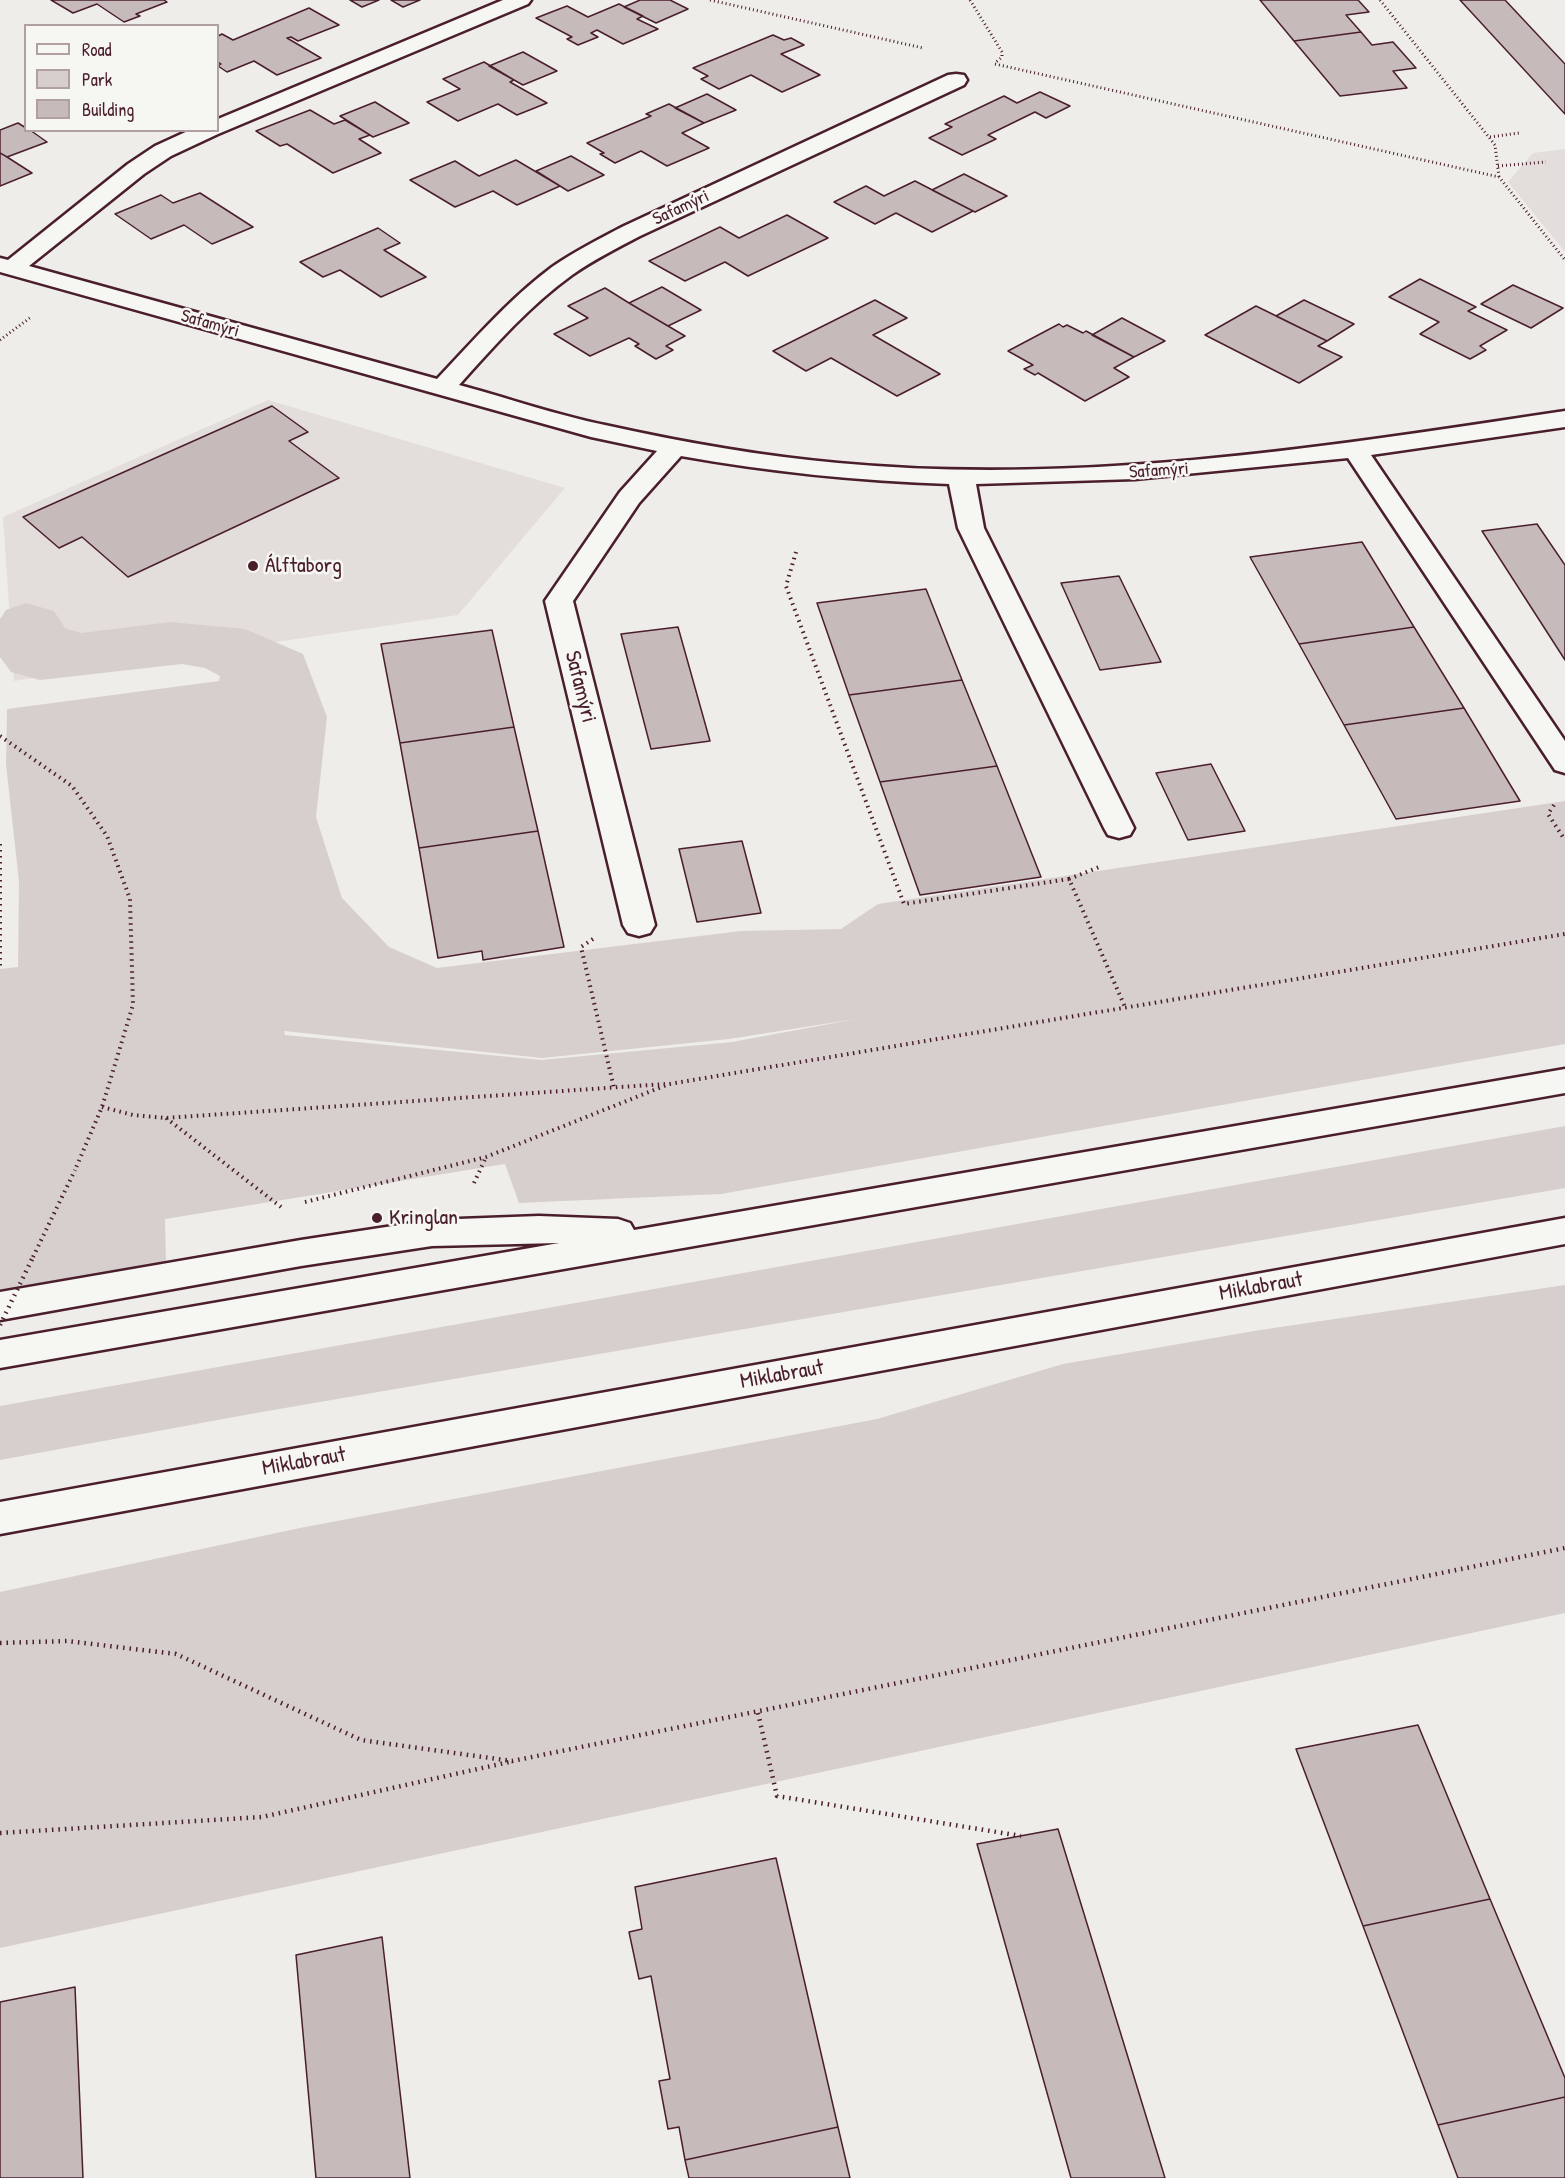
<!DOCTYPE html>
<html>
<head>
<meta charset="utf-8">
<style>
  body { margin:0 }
  #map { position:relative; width:1565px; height:2178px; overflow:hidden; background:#efedea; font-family:"Patrick Hand",sans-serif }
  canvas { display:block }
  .legend { position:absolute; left:24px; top:24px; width:195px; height:108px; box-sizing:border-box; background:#f6f6f2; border:2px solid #b1a0a2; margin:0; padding:8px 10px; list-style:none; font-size:18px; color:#4a1f2b }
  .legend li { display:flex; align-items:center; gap:12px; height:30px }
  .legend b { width:30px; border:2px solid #b1a0a2 }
</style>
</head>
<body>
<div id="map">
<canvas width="1565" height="2178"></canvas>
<ul class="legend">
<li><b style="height:8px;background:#f6f6f2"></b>Road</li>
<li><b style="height:16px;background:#d7cfce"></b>Park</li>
<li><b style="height:16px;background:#c6babb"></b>Building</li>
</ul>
</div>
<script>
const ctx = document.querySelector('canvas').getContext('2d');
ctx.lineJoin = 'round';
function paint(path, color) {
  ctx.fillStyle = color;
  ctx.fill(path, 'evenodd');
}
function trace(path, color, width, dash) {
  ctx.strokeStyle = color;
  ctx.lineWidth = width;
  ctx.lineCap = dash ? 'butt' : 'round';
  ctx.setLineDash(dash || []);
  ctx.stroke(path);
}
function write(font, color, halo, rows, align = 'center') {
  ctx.font = font + ' "Patrick Hand",sans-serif';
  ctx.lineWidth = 5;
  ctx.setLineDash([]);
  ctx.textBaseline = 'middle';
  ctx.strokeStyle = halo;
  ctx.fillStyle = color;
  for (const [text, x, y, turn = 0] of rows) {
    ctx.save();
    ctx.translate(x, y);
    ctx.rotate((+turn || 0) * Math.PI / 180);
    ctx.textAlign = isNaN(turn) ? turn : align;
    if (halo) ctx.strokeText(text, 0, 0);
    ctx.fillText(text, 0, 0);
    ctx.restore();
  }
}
paint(new Path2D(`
  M1565,149V252L1508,182L1533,153Z
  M268,400L565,488L458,615L14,681L3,517Z`), '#e3dedc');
paint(new Path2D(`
  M26,603L54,611L65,628L81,633L170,622L245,629L303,654L327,717L316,817L342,898L389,947L437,968L741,931L841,929L878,904L1565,801V1044L721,1194L519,1203L505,1164L165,1219L166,1262L0,1292V969L18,967L19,882L6,764L7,709L219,681L220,676L205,668L182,664L40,680L11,672L0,657V619L6,610ZM856,1019L732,1042L541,1060L285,1035L284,1031L542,1058L729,1039Z
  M1565,1126V1188L256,1413L0,1460V1406Z
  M1565,1285V1613L0,1948V1592L300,1528L877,1419L1063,1364L1260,1330Z`), '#d7cfce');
const building = new Path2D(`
  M51,0H164L167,2L136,14L140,16L124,22L97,4L73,13Z
  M350,0H379L362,7Z
  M391,0H420L403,7Z
  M640,0H670L688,9L656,23L624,7Z
  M1260,0H1358L1369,12L1346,15L1361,32L1294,41Z
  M1460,0H1505L1565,64V114Z
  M619,4L643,16L637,19L658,29L623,44L597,30L591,33L598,37L578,45L567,39L572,37L536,18L567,6L588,17Z
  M309,8L339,25L298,41L291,37L287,38L321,58L277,75L254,61L227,72L218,66L221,64L218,62V36L222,34L233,40Z
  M1361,32L1372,45L1393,42L1416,68L1393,71L1407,88L1340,96L1294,41Z
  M773,35L784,40L791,38L804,45L781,54L820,75L782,92L751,75L719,89L701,79L708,76L693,68Z
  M523,52L557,71L523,85L489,66Z
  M484,62L514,80L510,82L547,103L517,115L498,104L458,121L427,102L460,89L443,79Z
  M1040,92L1070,106L1046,118L1035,112L988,135L996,139L962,155L929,138L952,127L945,124L1004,96L1017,103Z
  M707,94L736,110L704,123L675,108Z
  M375,102L409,123L373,137L340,116Z
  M669,104L704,123L682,133L709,148L667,166L641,151L615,163L600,154L604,153L587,143L651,116L646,114Z
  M310,110L334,124L345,120L370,135L359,139L381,153L333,173L287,144L280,146L256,131Z
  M18,123L26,128V130H30L47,142L7,157L0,153V130Z
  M0,153L7,157L32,173L0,186Z
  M571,156L604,175L568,191L536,171Z
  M516,160L560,186L517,205L493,191L455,207L410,180L455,161L479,176Z
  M964,174L1007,196L975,212L932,190Z
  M915,181L973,211L932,232L896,213L875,224L834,202L866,186L884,196Z
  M200,193L253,227L212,244L184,225L151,239L115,214L161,195L173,203Z
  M787,215L828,238L748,276L725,262L685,281L649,261L720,227L739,238Z
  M378,228L400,243L384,250L426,277L381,297L340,270L323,277L300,262Z
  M1420,279L1476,307L1468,311L1507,330L1480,346L1486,350L1470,359L1420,334L1439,322L1389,297Z
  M1513,285L1563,308L1531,328L1481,304Z
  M662,287L701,310L668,326L629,303Z
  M605,288L629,303L685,336L666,346L673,350L656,359L635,346L639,344L629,338L590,356L554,334L588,318L568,306Z
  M875,300L907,318L873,335L940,374L897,396L831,358L806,371L773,351Z
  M1304,300L1354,324L1327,341L1276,316Z
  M1256,306L1327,341L1318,346L1342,357L1299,383L1205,335Z
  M1122,318L1165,341L1134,357L1092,335Z
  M1059,324L1063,327L1067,325L1083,333L1086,331L1134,357L1114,368L1129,377L1085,401L1038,373L1035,375L1024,369L1033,365L1008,351Z
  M272,406L308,432L289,441L339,478L128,577L82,537L59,548L23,517Z
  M1537,524L1565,565V660L1482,531Z
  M1362,542L1414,627L1299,644L1250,557Z
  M1119,576L1161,662L1100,670L1061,583Z
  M926,589L962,680L849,695L817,603Z
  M678,627L710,741L651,749L621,634Z
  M1414,627L1464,708L1344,725L1299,644Z
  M492,630L514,727L400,743L381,644Z
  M962,680L997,766L880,782L849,695Z
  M1464,708L1520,801L1396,819L1344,725Z
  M514,727L538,831L419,848L400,743Z
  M1211,764L1245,831L1188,840L1156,773Z
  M997,766L1041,877L920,895L880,782Z
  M538,831L564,947L483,960L482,951L438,958L419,848Z
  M742,841L761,913L697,922L679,849Z
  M1418,1725L1490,1899L1363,1926L1296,1749Z
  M1058,1829L1165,2178H1071L977,1844Z
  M776,1858L838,2127L685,2160L679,2127L668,2129L659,2081L670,2079L651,1976L639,1979L629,1932L642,1929L635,1887Z
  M1490,1899L1565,2078V2097L1438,2125L1363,1926Z
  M382,1937L410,2178H316L296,1955Z
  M75,1987L83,2178H0V2002Z
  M1565,2097V2178H1458L1438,2125Z
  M838,2127L850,2178H689L685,2160Z`);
paint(building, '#c6babb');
trace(building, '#4a1f2b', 1.5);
const street = new Path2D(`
  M503,0H531L528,4L218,134L171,156L144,174L29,266L437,379C474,340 509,299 552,267C575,251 599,239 624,226L948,75L956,74L964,75L967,80L964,85L640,236C617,248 593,260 572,275C529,306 494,346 459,385C508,398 556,415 605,425C682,442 760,456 838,463C1079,486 1327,447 1565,411V427L1371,455L1565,741V773L1555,770L1348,458L1135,479L976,484L984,528L1134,828L1130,835L1119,838L1108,835L1104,828L958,528L949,484C859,481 771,472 681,456L639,503L573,601L655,925L650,933L639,936L628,933L623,925L545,601L620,492L657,451L591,437L0,272V258L8,260L128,164L155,146L190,130H218V119Z`);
const highway = new Path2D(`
  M1565,1069V1093L0,1368V1340L559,1243L432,1246L301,1266L0,1320V1292L301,1240L432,1220L539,1216L618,1219L630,1223L634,1230Z
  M1565,1218V1244L0,1534V1502Z`);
trace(street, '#4a1f2b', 5);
trace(highway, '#4a1f2b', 5);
trace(new Path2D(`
  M710,0L923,48
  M970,0L1002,52V57L995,63
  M1380,0L1495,145L1499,177
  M995,64L1499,177L1565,260
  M1490,137L1519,133
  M1498,166L1546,162
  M0,340L31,317`), '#4a1f2b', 3, [1, 3]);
trace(new Path2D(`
  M796,552L786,586L904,904L1069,879L1125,1007
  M0,736L72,786L107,836L130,899L133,1005L102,1107L75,1170
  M1554,805L1548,814L1565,840
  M0,844V967
  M1069,879L1099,867
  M593,939L581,947L614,1088
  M102,1107L133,1115L165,1118L665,1084
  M166,1118L281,1207
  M474,1183L486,1157
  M305,1202L486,1157L669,1084L1565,934`), '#4a1f2b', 4, [1.5, 4.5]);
trace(new Path2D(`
  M0,1643L67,1641L176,1654L361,1740L512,1761L1565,1548
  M758,1713L777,1796L1021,1836
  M0,1833L262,1817L509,1762`), '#4a1f2b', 4.5, [1.5, 5]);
paint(street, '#f6f6f2');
paint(highway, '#f6f6f2');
trace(new Path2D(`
  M33,1257L75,1170`), '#4a1f2b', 4, [1.5, 4.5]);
trace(new Path2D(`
  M0,1325L34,1255`), '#4a1f2b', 4.5, [1.5, 5]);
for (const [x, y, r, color] of [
  [253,566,6,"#4a1f2b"],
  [377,1218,6,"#4a1f2b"]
]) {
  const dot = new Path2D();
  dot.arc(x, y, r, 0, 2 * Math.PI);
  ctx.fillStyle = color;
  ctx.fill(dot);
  trace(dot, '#f6f6f2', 2);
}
write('18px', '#4a1f2b', '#f6f6f2', [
  ["Safamýri",681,208,-25],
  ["Safamýri",210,324,16],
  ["Safamýri",1159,471,-4]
]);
write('22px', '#4a1f2b', '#f6f6f2', [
  ["Álftaborg",265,566],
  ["Kringlan",389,1218]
], 'left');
write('22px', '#4a1f2b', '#f6f6f2', [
  ["Safamýri",580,687,76],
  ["Miklabraut",1261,1287,-10],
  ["Miklabraut",782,1375,-10],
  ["Miklabraut",304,1462,-10]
]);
</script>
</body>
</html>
